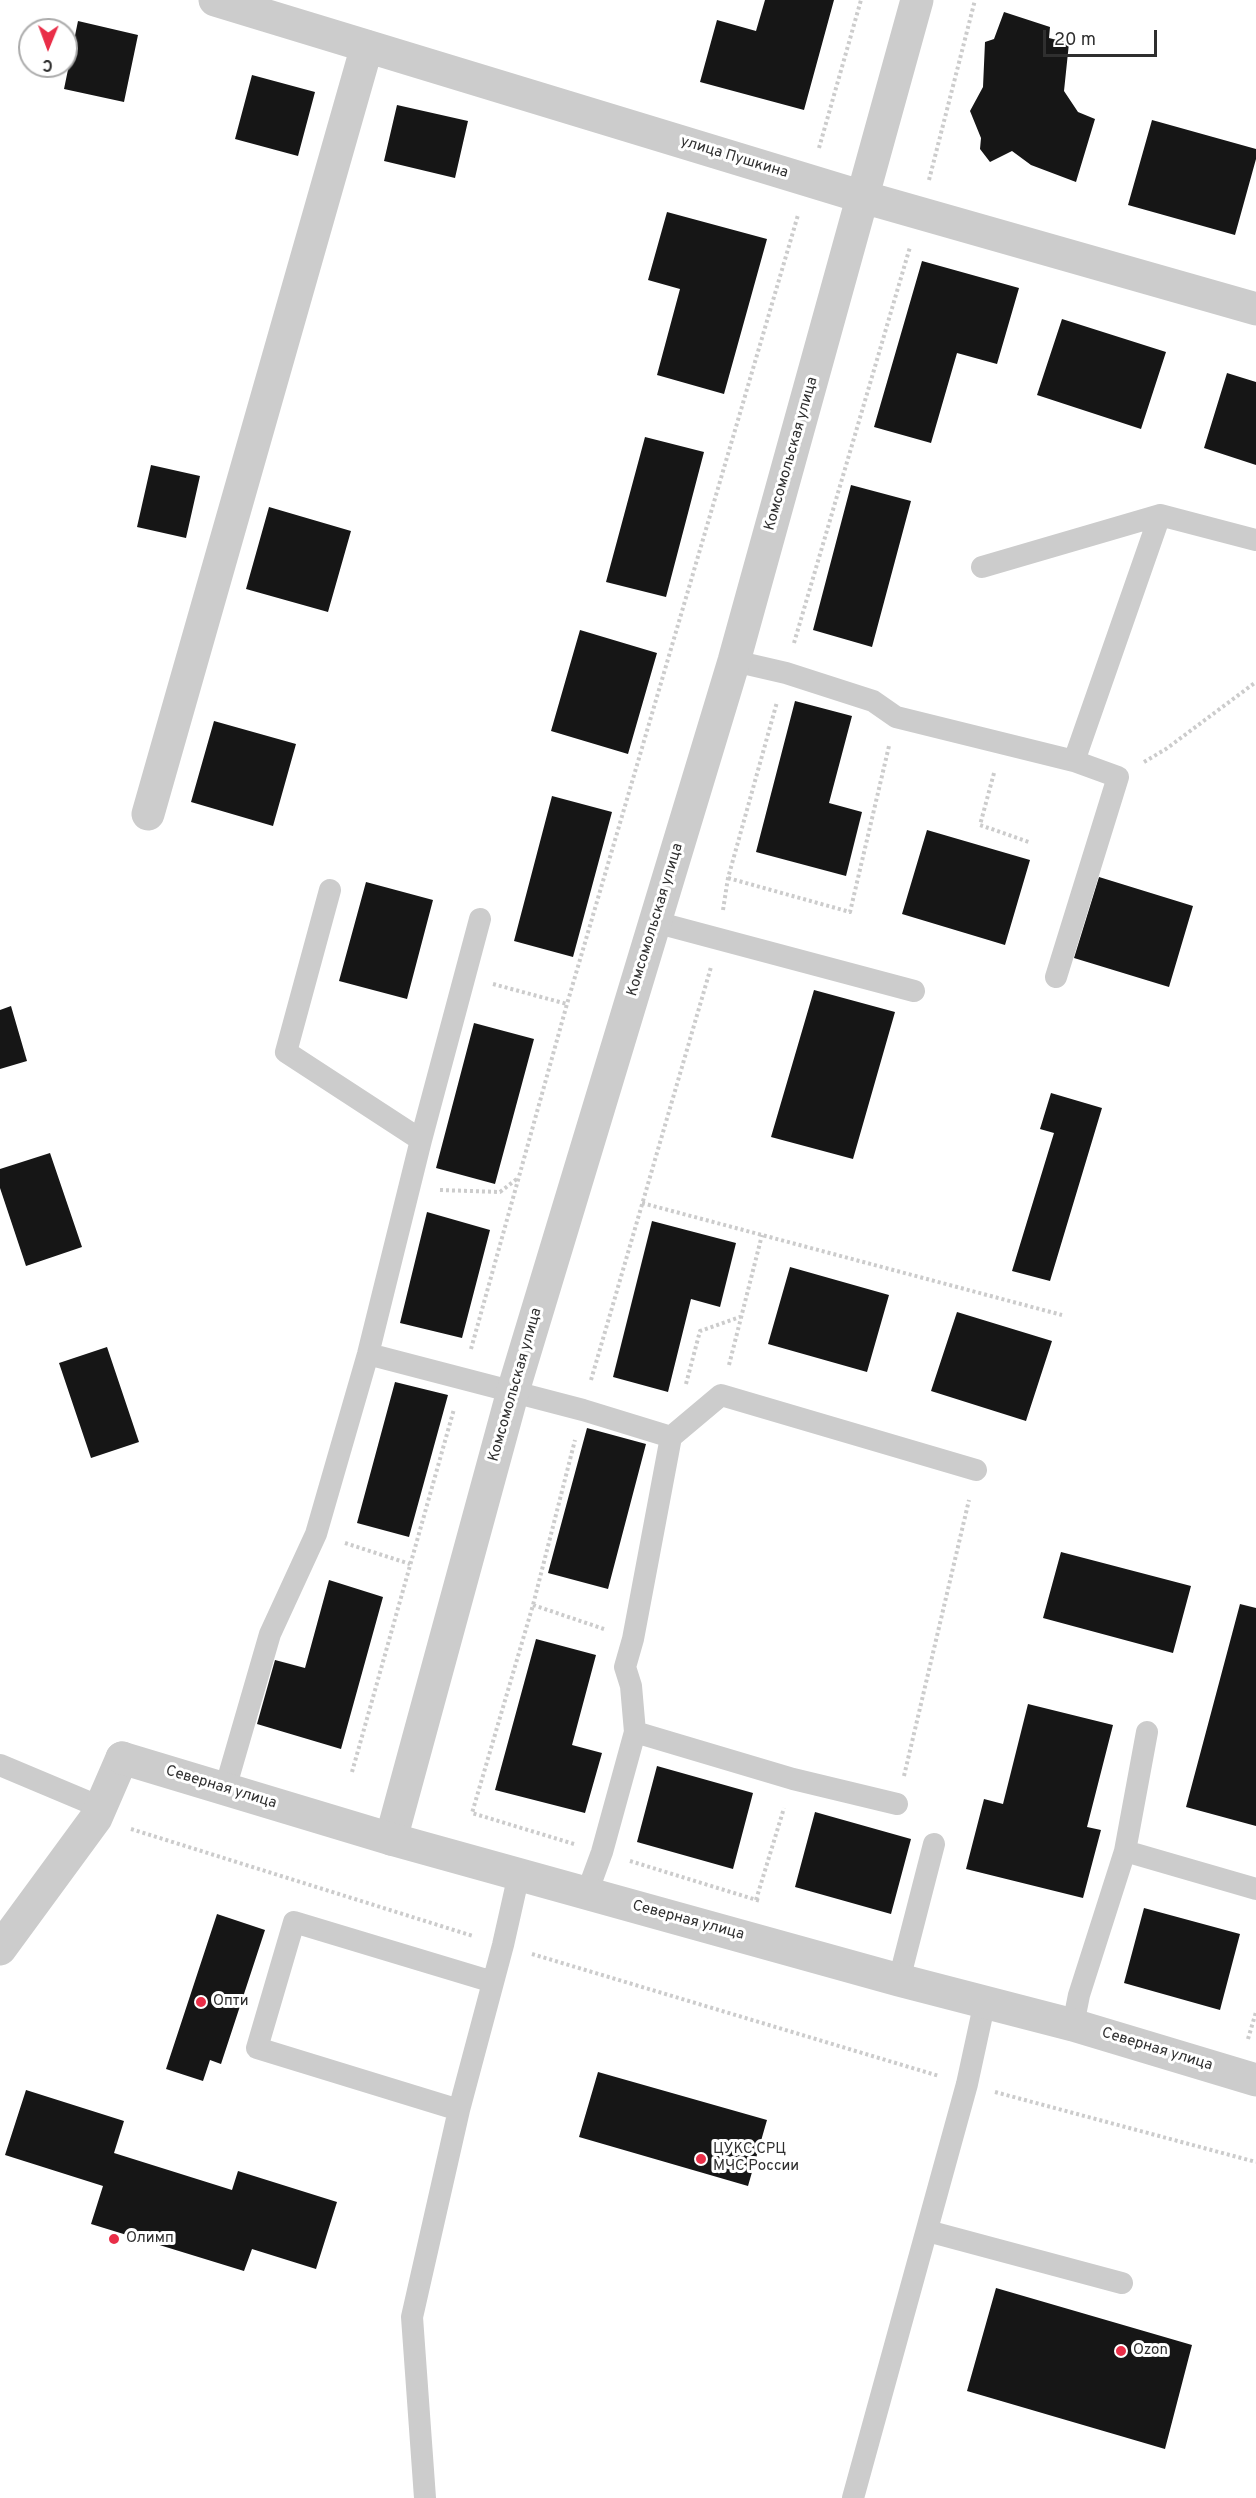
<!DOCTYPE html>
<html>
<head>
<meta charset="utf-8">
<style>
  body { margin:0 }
  #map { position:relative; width:1256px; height:2498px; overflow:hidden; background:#fff; font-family:Overpass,sans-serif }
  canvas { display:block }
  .north { position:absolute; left:18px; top:18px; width:60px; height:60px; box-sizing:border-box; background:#fff; border:2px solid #acacac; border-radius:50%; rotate:181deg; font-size:16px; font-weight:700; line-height:24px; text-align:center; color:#2f2f2f }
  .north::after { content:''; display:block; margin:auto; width:21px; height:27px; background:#e92e48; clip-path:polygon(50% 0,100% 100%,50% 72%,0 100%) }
  .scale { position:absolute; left:1043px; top:30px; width:114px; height:27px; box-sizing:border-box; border:3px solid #2f2f2f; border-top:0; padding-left:8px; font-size:18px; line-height:21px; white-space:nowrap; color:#2f2f2f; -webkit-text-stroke:4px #fff; paint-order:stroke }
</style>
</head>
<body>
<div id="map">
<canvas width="1256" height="2498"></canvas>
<div class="north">С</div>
<div class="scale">20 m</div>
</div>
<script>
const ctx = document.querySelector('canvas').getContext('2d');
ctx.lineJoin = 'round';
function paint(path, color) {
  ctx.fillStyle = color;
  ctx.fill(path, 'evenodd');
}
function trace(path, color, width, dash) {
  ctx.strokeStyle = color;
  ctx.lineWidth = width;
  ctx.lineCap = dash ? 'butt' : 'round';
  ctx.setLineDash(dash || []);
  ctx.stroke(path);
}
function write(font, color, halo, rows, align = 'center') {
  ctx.font = font + ' Overpass,sans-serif';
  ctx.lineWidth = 6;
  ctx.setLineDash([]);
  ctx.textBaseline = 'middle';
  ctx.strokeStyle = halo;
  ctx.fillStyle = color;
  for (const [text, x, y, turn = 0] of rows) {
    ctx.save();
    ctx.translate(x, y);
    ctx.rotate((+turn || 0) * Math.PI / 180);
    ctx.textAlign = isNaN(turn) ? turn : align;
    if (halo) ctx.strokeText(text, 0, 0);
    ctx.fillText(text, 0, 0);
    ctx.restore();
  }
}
paint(new Path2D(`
  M765,0H834L804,110L700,82L717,20L756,31Z
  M1004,12L1050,27L1049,38L1069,43L1064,91L1078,112L1095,119L1076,182L1031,165L1012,151L990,162L980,149L981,138L970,111L983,87L985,42L994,39Z
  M78,21L138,35L124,102L64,89Z
  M252,75L315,92L298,156L235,139Z
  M397,105L468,121L455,178L384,161Z
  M1152,120L1256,149V159L1235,235L1128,205Z
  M667,212L767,239L724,394L657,375L680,289L648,280Z
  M922,261L1019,288L997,364L957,353L931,443L874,427Z
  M1062,319L1166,352L1141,429L1037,395Z
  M1227,373L1256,382V465L1204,448Z
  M645,437L704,452L666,597L606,582Z
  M151,465L200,476L186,538L137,527Z
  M851,485L911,501L872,647L813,630Z
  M269,507L351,531L328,612L246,589Z
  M580,630L657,653L628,754L551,731Z
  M795,701L852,716L829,803L862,812L846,876L756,852Z
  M214,721L296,744L273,826L191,802Z
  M552,796L612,812L573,957L514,941Z
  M927,830L1030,860L1005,945L902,914Z
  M1099,877L1193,906L1169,987L1074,958Z
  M366,882L433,900L407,999L339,981Z
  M814,990L895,1012L853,1159L771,1137Z
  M11,1006L27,1061L0,1069V1010Z
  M474,1023L534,1039L495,1184L436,1168Z
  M1051,1093L1102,1108L1050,1281L1012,1271L1054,1133L1040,1129Z
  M50,1153L82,1247L26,1266L0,1188V1169Z
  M427,1212L490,1230L462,1338L400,1323Z
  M652,1221L736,1243L720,1307L691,1299L668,1392L613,1377Z
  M790,1267L889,1295L867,1372L768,1344Z
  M957,1312L1052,1341L1026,1421L931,1391Z
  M107,1347L139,1442L91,1458L59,1363Z
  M395,1382L448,1395L409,1537L357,1523Z
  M587,1428L646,1444L608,1589L548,1573Z
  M1061,1552L1191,1586L1173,1653L1043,1618Z
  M329,1580L383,1597L341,1749L257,1724L275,1660L305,1668Z
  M1240,1604L1256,1608V1826L1186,1807Z
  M536,1639L596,1655L572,1745L602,1753L585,1813L495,1790Z
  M1028,1704L1113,1725L1087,1827L1101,1830L1083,1898L966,1869L984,1799L1003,1804Z
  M657,1766L753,1793L733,1869L637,1842Z
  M815,1812L911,1839L891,1914L795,1887Z
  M1144,1908L1240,1934L1220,2010L1124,1983Z
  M217,1914L265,1930L221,2064L210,2060L203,2081L166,2069Z
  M598,2072L767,2120L748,2186L579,2137Z
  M26,2090L124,2121L114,2153L232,2190L238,2171L337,2202L316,2269L252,2249L244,2271L91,2224L103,2186L5,2155Z
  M996,2288L1192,2345L1165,2449L967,2391Z`), '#161616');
trace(new Path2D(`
  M819,148L861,0
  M929,180L975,0
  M794,643L910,247
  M1144,762L1166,749L1256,682
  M994,773L980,825L1029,842
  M728,878L850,912L889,746
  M723,910L728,878L777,702
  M493,984L567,1004
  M440,1190L500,1192L518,1178
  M642,1203L1062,1315
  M471,1349L567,1004L798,215
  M729,1365L762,1235
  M591,1380L711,967
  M686,1384L700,1331L740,1317
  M345,1543L410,1564
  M533,1605L604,1629
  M352,1772L454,1409
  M904,1776L969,1500
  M131,1829L473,1936
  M574,1844L472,1813L533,1605L575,1440
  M630,1861L760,1901
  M756,1900L784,1808
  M532,1954L939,2076
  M1248,2039L1256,2012
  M995,2092L1256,2162`), '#ccc', 4, [3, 3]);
trace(new Path2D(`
  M982,567L1160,515L1256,540
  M734,661L786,673L873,701L896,717L1074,761L1160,515
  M330,890L286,1052L421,1140
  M655,922L914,991
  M1056,977L1118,777L1074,761
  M368,1354L583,1410L671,1437L633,1639L625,1667L631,1686L635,1732
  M671,1437L721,1395L976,1470
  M0,1765L100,1807
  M225,1789L270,1634L316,1534L368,1354L421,1140L480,919
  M1125,1851L1256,1889
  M587,1893L602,1852L635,1732L793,1779L897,1804
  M899,1980L934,1844
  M1073,2025L1079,1995L1125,1851L1147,1732
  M459,2110L257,2048L294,1922L493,1982
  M928,2231L1122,2283
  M425,2498L412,2317L459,2110L503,1945L519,1874
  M853,2498L967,2084L985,2001`), '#ccc', 22);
trace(new Path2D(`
  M215,0L863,197L1256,309
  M148,814L367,46
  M391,1839L513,1391L734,661L917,0
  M0,1949L96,1818L122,1758`), '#ccc', 33);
trace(new Path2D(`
  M122,1758L391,1839L899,1980L1073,2025L1256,2080`), '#ccc', 33);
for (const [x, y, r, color] of [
  [201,2002,6,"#e92e48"],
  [701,2159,6,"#e92e48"],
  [114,2239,6,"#e92e48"],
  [1121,2351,6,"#e92e48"]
]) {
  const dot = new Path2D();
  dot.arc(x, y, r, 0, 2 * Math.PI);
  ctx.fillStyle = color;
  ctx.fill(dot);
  trace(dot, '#fff', 2);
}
write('15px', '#2f2f2f', '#fff', [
  ["улица Пушкина",734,158,17],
  ["Комсомольская улица",792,454,-74],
  ["Комсомольская улица",656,920,-73],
  ["Комсомольская улица",516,1385,-74],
  ["Северная улица",221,1788,17],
  ["Северная улица",688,1921,15],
  ["Северная улица",1157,2050,17]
]);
write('15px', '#2f2f2f', '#fff', [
  ["Опти",213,2002],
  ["ЦУКС СРЦ",713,2150],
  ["МЧС России",713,2167],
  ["Олимп",126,2239],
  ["Ozon",1133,2351]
], 'left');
</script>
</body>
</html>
